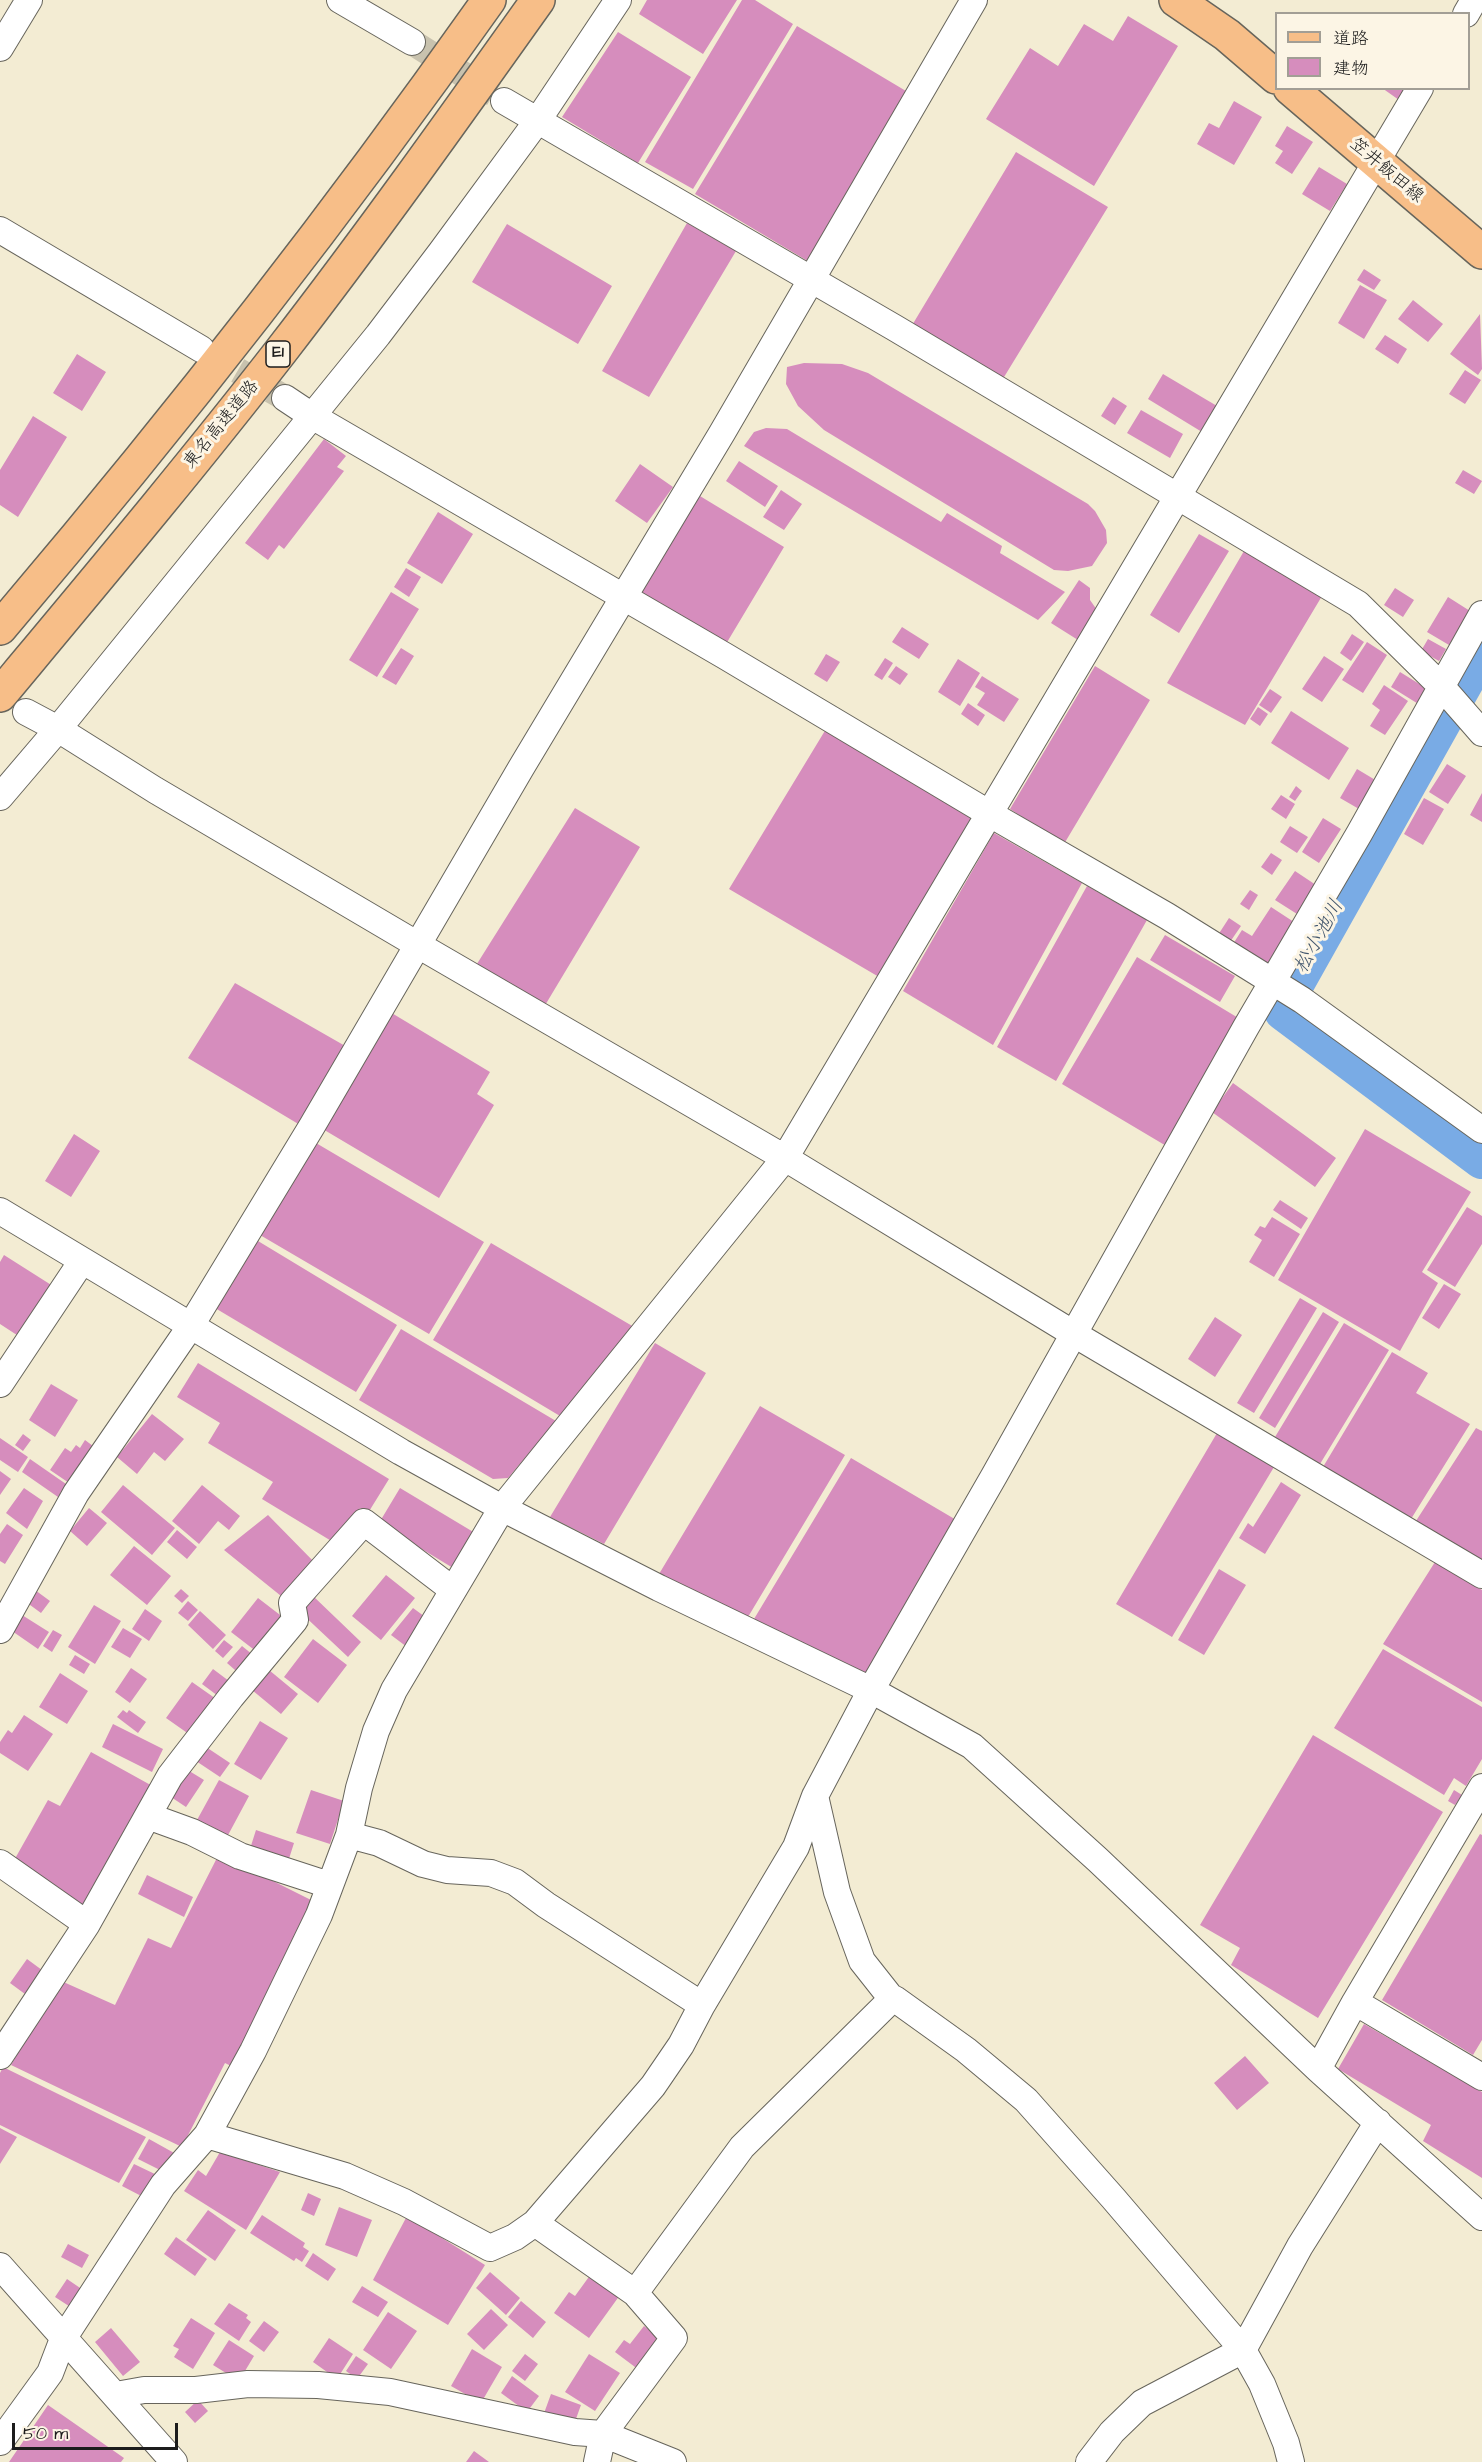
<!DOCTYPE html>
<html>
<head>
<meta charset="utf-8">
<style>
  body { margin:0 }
  #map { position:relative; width:1482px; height:2462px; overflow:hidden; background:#f3ecd3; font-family:"Architects Daughter","Klee One",sans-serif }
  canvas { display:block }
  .legend { position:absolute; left:1275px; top:12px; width:195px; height:78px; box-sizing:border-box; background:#fcf5e5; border:2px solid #a29e95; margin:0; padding:8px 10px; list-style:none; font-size:18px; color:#1c1c1c }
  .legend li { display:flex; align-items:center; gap:12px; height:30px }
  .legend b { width:30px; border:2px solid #a29e95 }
  .scale { position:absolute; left:12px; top:2423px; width:166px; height:27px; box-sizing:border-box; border:3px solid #1c1c1c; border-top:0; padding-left:8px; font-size:18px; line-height:21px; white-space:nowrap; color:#1c1c1c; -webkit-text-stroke:4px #fcf5e5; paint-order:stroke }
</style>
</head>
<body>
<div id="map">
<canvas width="1482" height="2462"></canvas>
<ul class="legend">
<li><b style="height:8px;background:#f7be88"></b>道路</li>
<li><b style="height:16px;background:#d68dbd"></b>建物</li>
</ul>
<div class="scale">50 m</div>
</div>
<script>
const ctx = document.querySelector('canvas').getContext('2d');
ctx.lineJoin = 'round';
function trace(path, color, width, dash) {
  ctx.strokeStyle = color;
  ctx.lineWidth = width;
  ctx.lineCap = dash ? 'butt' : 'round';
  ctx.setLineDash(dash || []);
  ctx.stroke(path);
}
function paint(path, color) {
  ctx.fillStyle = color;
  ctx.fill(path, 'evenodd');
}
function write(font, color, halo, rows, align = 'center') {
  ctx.font = font + ' "Architects Daughter","Klee One",sans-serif';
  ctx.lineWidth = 6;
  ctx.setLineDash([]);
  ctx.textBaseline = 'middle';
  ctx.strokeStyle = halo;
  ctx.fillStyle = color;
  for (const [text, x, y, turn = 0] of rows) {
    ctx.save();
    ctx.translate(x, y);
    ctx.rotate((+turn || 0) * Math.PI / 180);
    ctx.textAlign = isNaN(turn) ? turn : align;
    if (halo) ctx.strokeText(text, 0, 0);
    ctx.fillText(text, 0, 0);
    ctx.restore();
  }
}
trace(new Path2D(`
  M1482,649L1284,1002V1011L1482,1159`), '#79abe5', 40);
paint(new Path2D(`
  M647,0H737L703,54L639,14Z
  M742,0H755L793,24L693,189L645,162Z
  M1128,16L1178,46L1094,186L986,119L1030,48L1058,66L1084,24L1113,41Z
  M797,26L911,94L811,263L695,194Z
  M618,32L691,77L638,163L562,117Z
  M1382,88H1407L1399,100Z
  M1234,101L1262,117L1234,165L1197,144L1209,123L1219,128Z
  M1287,126L1313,142L1292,174L1275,163L1283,151L1275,146Z
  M1016,152L1108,207L1001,382L911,327Z
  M1319,167L1347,184L1330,211L1302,194Z
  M687,223L736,251L649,397L602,371Z
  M507,224L612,286L578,344L472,282Z
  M1364,269L1381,280L1374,290L1357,280Z
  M1360,285L1387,300L1364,339L1338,323Z
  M1413,300L1443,324L1428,342L1398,319Z
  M1480,314L1482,369L1478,375L1450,354Z
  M1385,335L1407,349L1398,364L1375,349Z
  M77,354L106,372L82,411L53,393Z
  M804,363L842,364L868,373L1088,504L1095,511L1106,530L1107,543L1092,566L1068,571L1054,570L824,430L798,406L786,384L787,367Z
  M1465,370L1481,380L1465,404L1449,394Z
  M1163,374L1217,406L1202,432L1148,399Z
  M1113,397L1127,406L1115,425L1101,416Z
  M1141,410L1183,434L1170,458L1127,433Z
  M33,416L67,437L18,517L0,505V470Z
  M766,428L787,429L941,522L947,513L1002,546L1000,553L1065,592L1038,620L744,446L754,432Z
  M324,439L346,456L337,467L344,471L284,549L279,545L268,560L245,543Z
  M739,461L778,486L765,507L726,481Z
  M640,464L673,487L647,523L615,501Z
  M1463,470L1482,481L1474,494L1455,483Z
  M781,490L802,504L784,530L763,517Z
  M695,493L784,547L726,644L634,591Z
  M438,512L473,534L442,584L407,563Z
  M1199,534L1229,551L1179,633L1150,615Z
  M1244,551L1322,596L1245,725L1167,683Z
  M406,568L421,577L409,597L394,587Z
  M1079,580L1090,588V600L1097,610L1078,640L1051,623Z
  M1395,588L1414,600L1403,617L1384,605Z
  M391,592L419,609L377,677L349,660Z
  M1448,597L1470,611L1449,645L1427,632Z
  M902,627L929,644L919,659L892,642Z
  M1352,634L1364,642L1351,661L1340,653Z
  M1428,639L1446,649L1439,661L1421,651Z
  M1367,642L1387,655L1363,693L1342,680Z
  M401,648L414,656L396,685L382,677Z
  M826,654L840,662L827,682L814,674Z
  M1324,656L1344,669L1322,702L1302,689Z
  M885,658L893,663L882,680L874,675Z
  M958,659L980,673L960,706L938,692Z
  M896,666L908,674L900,685L888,677Z
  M1095,666L1150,700L1064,844L1010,809Z
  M1400,672L1429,690L1420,705L1391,687Z
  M982,676L1019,699L1004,722L977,705L985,693L975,687Z
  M1384,685L1408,701L1385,735L1370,726L1380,710L1372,704Z
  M1270,689L1282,697L1271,713L1259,705Z
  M968,703L985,715L978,726L961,714Z
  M1258,707L1268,714L1260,726L1250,719Z
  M1291,711L1349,748L1329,780L1271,743Z
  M826,729L974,817L879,977L729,889Z
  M1447,764L1466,776L1448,804L1429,792Z
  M1357,769L1377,781L1359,809L1340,798Z
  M1296,786L1302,791L1295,801L1289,797Z
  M1482,793V822L1470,815Z
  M1281,795L1295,804L1286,819L1271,809Z
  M1424,798L1444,809L1423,845L1404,834Z
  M575,808L640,847L544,1007L475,967Z
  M1323,818L1341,829L1319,863L1302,852Z
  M1290,826L1308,837L1297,853L1280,842Z
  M994,833L1082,883L993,1045L903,991Z
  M1271,853L1282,860L1272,875L1261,867Z
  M1295,871L1316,885L1297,914L1275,900Z
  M1087,886L1147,920L1056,1081L997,1047Z
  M1250,890L1258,895L1249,910L1240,904Z
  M1271,907L1297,924L1268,967L1233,944L1242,930L1252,936Z
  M1229,918L1241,926L1230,942L1218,935Z
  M1165,935L1235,976L1220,1002L1150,960Z
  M1137,957L1240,1019L1168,1147L1062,1084Z
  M235,983L347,1047L300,1125L188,1058Z
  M390,1012L490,1072L477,1094L494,1105L439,1198L321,1128Z
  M1233,1083L1336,1158L1315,1187L1212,1112Z
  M1365,1129L1471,1192L1422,1272L1438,1283L1400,1351L1278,1280Z
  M74,1134L100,1151L71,1197L45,1181Z
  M316,1143L484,1242L429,1334L260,1235Z
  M1280,1200L1308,1218L1301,1229L1273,1210Z
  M1467,1207L1482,1216V1244L1455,1287L1427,1270Z
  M1272,1217L1300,1234L1274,1277L1249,1262L1262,1240L1254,1235L1260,1226L1265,1228Z
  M258,1241L397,1325L356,1392L215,1308Z
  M491,1243L634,1327L560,1416L433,1340Z
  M4,1255L56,1288L23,1339L0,1324V1262Z
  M1444,1284L1461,1294L1439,1329L1422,1318Z
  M1300,1298L1317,1308L1254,1413L1237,1403Z
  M1323,1312L1339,1322L1275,1428L1259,1418Z
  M1215,1317L1242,1335L1215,1377L1188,1359Z
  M1344,1323L1389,1350L1320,1464L1275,1437Z
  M401,1329L556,1421L508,1478L493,1479L359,1400Z
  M655,1343L706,1373L604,1544L550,1517Z
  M1392,1352L1428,1373L1416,1393L1470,1424L1411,1519L1323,1467Z
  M198,1363L389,1479L368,1513L360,1508L338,1545L262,1499L273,1482L208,1443L220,1423L177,1397Z
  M51,1384L78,1400L55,1437L29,1420Z
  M760,1406L845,1455L748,1617L659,1574Z
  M152,1414L184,1439L165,1461L154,1452L137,1474L117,1457Z
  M1476,1428L1482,1431V1565L1414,1524Z
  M1217,1433L1274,1467L1172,1637L1116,1604Z
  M23,1434L31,1440L23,1451L15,1445Z
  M0,1438L28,1457L18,1472L0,1460Z
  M85,1440L97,1449L72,1485L50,1470L65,1448L71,1452L76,1445L80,1448Z
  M851,1458L958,1521L869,1676L754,1619Z
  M30,1459L66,1484L58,1497L22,1472Z
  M0,1471L11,1479L0,1495Z
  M1281,1482L1301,1495L1265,1554L1239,1538L1248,1523L1253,1527Z
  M123,1485L175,1528L152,1555L101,1512Z
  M202,1485L240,1516L229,1530L218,1521L199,1544L172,1521Z
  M24,1488L43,1501L27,1529L6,1513Z
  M400,1488L475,1533L453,1568L379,1523Z
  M89,1508L107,1523L87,1546L70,1531Z
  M268,1515L318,1566L286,1600L224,1550Z
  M7,1524L23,1535L5,1564L0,1561V1534Z
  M177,1530L197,1547L187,1559L167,1542Z
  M134,1546L171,1576L147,1605L110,1575Z
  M1435,1562L1482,1590V1702L1383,1644Z
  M1219,1569L1246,1585L1204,1655L1178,1640Z
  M386,1575L415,1598L381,1640L352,1616Z
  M181,1589L189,1596L182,1603L174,1596Z
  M35,1590L50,1601L41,1613L26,1602Z
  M312,1595L361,1642L348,1657L298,1610Z
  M258,1598L284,1618L257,1652L231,1632Z
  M188,1601L198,1610L188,1621L178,1613Z
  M94,1605L121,1621L95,1664L68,1647Z
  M413,1608L428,1619L407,1647L391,1635Z
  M145,1609L162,1621L149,1641L132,1629Z
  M200,1611L226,1635L213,1649L188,1625Z
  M22,1615L49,1632L38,1649L12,1631Z
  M123,1628L142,1639L130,1658L111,1647Z
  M53,1630L62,1635L52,1652L43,1646Z
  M313,1639L347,1665L318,1703L284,1677Z
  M224,1640L233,1647L223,1658L215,1651Z
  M242,1646L258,1659L243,1677L227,1663Z
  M1383,1649L1482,1707V1759L1466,1786L1454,1778L1444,1795L1334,1728Z
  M75,1655L90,1664L84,1674L69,1665Z
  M131,1668L147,1679L130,1703L115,1692Z
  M213,1669L229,1681L218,1696L202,1684Z
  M269,1670L298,1694L281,1714L252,1690Z
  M60,1673L88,1691L67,1724L39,1707Z
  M192,1682L219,1701L193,1737L166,1718Z
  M123,1710L127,1713L129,1710L146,1722L138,1733L117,1717Z
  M24,1715L53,1734L28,1771L0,1753V1742L8,1730L12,1733Z
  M260,1721L288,1738L261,1780L234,1764Z
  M113,1724L163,1749L152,1772L102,1747Z
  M1313,1735L1443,1812L1318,2018L1231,1965L1240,1948L1200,1925Z
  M203,1745L230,1763L220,1777L193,1759Z
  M91,1752L156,1788L88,1908L12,1864L48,1800L60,1806Z
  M186,1769L204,1780L186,1807L168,1795Z
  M219,1780L249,1796L227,1837L197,1820Z
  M311,1790L344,1801L330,1844L296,1833Z
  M1454,1790L1462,1795L1455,1805L1448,1801Z
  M256,1830L294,1843L287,1865L249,1852Z
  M1480,1834L1482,1835V2040L1473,2055L1382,2000Z
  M219,1854L317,1903L233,2067L225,2063L182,2147L11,2065L59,1980L115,2005L148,1938L171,1948Z
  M147,1875L193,1897L184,1917L138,1894Z
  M27,1959L46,1973L29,1997L10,1983Z
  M1364,2024L1482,2092V2178L1423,2141L1431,2125L1338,2069Z
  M1245,2056L1269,2083L1237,2110L1214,2083Z
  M3,2067L146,2137L119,2183L0,2125V2073Z
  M0,2128L17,2137L0,2164Z
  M149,2139L176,2154L166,2173L138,2159Z
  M220,2152L280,2172L246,2230L184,2191L198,2170L206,2176Z
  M134,2164L159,2176L147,2199L122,2186Z
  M308,2193L321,2199L314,2216L301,2210Z
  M339,2207L372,2220L357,2257L325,2245Z
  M208,2210L236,2230L215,2261L186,2240Z
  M262,2215L305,2243L303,2247L309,2251L302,2262L296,2258L294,2261L250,2233Z
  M407,2216L485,2265L448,2325L373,2280Z
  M176,2237L207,2259L195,2276L164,2254Z
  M68,2244L89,2255L82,2268L61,2257Z
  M313,2253L336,2269L328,2281L305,2266Z
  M490,2272L520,2298L506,2315L476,2288Z
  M591,2274L620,2295L589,2338L554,2313L569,2292L575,2296Z
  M67,2279L86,2292L75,2310L55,2297Z
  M362,2286L388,2302L378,2317L352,2302Z
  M521,2301L546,2322L533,2338L508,2317Z
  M229,2303L248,2315L246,2318L251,2322L239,2341L214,2324Z
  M491,2309L508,2325L484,2350L467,2334Z
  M388,2312L417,2331L391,2369L363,2350Z
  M191,2318L215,2333L193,2369L174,2357L179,2349L173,2346Z
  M264,2321L279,2332L264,2352L249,2341Z
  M644,2326L662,2340L639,2370L615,2352L624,2340L630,2344Z
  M111,2328L140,2362L123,2376L95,2342Z
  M329,2338L353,2354L337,2379L313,2362Z
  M229,2340L254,2356L239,2381L213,2365Z
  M472,2349L502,2367L481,2403L451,2386Z
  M525,2354L538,2364L525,2381L512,2371Z
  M589,2354L620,2373L595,2411L565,2392Z
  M356,2356L368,2364L357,2379L346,2371Z
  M512,2376L539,2396L527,2412L501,2393Z
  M551,2394L581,2405L573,2427L543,2416Z
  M198,2400L208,2411L195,2423L185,2412Z
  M48,2405L124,2458L121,2462H9Z
  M474,2451L489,2462H466Z`), '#d68dbd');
trace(new Path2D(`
  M412,42L494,94
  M204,351L285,398`), '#c8c2ae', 26, [26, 13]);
const minor = new Path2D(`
  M340,0L412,42
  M1466,14L1474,0
  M0,48L29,0
  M504,101L895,328L1358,604L1441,686L1482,733
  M0,230L201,349
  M285,398L312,416L725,656L990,814L1167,916L1302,1000L1482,1130
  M26,712L58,729L155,790L418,945L785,1158L1074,1334L1482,1575
  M0,797L58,729L378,335L441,252L538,120L618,0
  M0,1211L401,1452L502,1508L659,1588L871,1690L972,1746L1098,1860L1318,2069L1482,2217
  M0,1384L82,1261
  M0,1630L76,1493L190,1327L312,1126L521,768L722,433L974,0
  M148,1816L192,1832L240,1856L329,1885
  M349,1835L379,1843L423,1864L447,1870L491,1873L515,1882L546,1905L702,2005
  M0,1863L87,1924
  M1355,2002L1482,2077
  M0,2056L87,1924L170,1776L231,1697L295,1620L292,1603L364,1522L453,1590
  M1318,2069L1355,2002L1482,1787
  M207,2135L345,2176L404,2202L490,2248L515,2237L535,2223L653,2086L681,2045L702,2005L796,1847L815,1796
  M535,2223L635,2293L674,2338L603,2434L673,2462
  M0,2266L174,2462
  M635,2293L742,2147L892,1999
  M116,2395L144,2390H196L248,2384L318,2385L390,2392L575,2432L603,2434L597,2462
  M0,2442L50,2373L63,2339L163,2185L207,2135L253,2051L319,1915L349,1835L359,1788L376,1731L394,1690L502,1508L785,1158L1420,88
  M1089,2462L1112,2432L1142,2403L1243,2350L1300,2246L1378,2122
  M1291,2462L1286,2443L1262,2384L1243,2350L1113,2198L1026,2100L966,2050L895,1999H892L862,1961L837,1892L815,1796L871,1690L994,1476L1246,1027L1359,834L1482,614`);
const major = new Path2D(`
  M1176,0L1227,35L1276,77
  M1290,88L1482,252`);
const highway = new Path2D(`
  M0,628C172,426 336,217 489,0
  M0,695C95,581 190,468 281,351C370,236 454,118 538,0`);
trace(minor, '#67655c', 28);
trace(major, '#67655c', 36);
trace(highway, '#67655c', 36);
trace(minor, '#fff', 26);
trace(major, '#f7be88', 33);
trace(highway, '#f7be88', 33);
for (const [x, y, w] of [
  [278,354,24]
]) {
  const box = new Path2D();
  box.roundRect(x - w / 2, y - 13, w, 26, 4.5);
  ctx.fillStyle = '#fcf5e5';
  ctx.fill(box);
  trace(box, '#1c1c1c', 1.5);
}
write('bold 16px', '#1c1c1c', null, [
  ["E1",278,354]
]);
write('18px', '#1c1c1c', '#fcf5e5', [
  ["笠井飯田線",1386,171,40],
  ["東名高速道路",222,425,-51]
]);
write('italic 20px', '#41556c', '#fcf5e5', [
  ["松小池川",1320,937,-61]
]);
</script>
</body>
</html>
